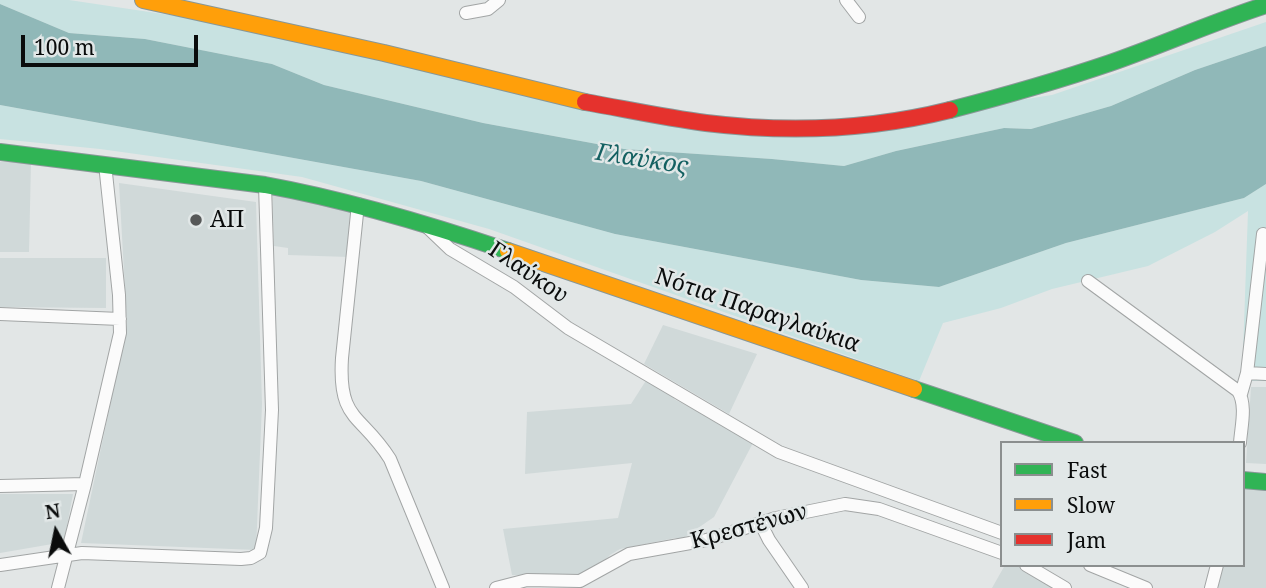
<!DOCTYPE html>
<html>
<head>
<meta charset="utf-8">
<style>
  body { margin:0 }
  #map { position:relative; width:1266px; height:588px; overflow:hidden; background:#e2e6e6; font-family:"Noto Serif",serif }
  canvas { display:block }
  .legend { position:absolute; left:1000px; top:441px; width:245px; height:126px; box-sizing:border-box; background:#e1e7e7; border:2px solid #8b8f8f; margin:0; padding:9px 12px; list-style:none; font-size:21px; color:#0a0c0c }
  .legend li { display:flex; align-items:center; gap:14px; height:35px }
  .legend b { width:35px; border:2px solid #8b8f8f }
  .north { position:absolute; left:21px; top:497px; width:70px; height:70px; -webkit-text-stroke:5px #e1e7e7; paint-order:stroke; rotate:351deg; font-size:19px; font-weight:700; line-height:28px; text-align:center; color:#0a0c0c }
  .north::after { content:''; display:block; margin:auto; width:24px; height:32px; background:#0a0c0c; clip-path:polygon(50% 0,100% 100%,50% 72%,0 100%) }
  .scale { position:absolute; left:21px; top:35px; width:177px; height:32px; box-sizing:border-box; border:4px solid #0a0c0c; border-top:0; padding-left:9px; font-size:21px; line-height:24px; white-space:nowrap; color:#0a0c0c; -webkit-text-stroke:5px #e1e7e7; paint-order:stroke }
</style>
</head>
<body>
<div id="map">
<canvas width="1266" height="588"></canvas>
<ul class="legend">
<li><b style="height:9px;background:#30b455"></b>Fast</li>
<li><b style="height:9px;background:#ff9f0a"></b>Slow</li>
<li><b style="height:9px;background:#e5322d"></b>Jam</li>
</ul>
<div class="north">N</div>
<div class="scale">100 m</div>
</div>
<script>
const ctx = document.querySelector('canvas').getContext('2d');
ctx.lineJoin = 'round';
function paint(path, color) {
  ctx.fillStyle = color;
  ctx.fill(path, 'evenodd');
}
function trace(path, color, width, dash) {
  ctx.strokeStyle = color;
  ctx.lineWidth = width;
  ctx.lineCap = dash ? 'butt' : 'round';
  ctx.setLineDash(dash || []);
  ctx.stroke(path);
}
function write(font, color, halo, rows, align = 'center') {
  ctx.font = font + ' "Noto Serif",serif';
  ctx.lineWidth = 5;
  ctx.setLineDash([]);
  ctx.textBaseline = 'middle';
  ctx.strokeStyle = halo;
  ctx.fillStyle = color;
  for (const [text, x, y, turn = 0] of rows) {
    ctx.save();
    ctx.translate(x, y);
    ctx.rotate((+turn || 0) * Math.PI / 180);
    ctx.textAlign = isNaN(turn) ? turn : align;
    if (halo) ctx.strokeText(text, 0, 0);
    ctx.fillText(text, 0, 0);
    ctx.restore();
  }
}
paint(new Path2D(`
  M0,162H31L29,252H0Z
  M119,183L256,202L262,404L256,550L81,543L127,325Z
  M272,187L354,204L349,257L288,255V248L274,246Z
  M0,258H106V308L0,307Z
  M663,325L757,354L729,414L644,364Z
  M647,379L673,393L674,399L754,441L714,517L682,539L675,538L620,549L610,555L601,565L583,576L512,575L503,529L618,518L632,463L525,474L527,412L631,404Z
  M1251,387H1266V464L1246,463Z
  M1243,486L1266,489V588H1218L1223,565H1243Z
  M0,494H73L64,542L0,553Z
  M1005,565H1021L1061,588H992Z`), '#d0d9d9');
paint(new Path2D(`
  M0,0H69L203,20L379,59L537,99L820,131L1052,95L1266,22V46L1195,70L1111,106L1031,129L1004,128L896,151L844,166L772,159L624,149L483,123L324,85L272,64L145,39L69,33L0,4Z
  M0,105L421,181L615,234L861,280L939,287L1066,243L1244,198L1266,184V381H1242L1248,211L1215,232L1148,266L1052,289L1001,308L943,323L919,381L489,229L302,177L100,149L0,139Z`), '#c8e2e1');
paint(new Path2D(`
  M0,4L69,33L145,39L272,64L324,85L483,123L624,149L772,159L844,166L896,151L1004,128L1031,129L1111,106L1195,70L1266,46V184L1244,198L1066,243L939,287L861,280L615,234L421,181L0,105Z`), '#90b8b8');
const street = new Path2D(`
  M846,0L859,17
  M466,13L488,9L499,0
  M358,204L342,358C338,422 361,413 390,459L443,588
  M428,228L450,249L514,287L568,328L779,452L1002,533
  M1088,281L1238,391C1247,405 1241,427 1240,443
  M0,314L120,319
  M1247,373L1266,374
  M1241,394L1247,373L1263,234
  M0,486L85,484
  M761,524L769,540L802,588
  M0,565L82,553L241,559L251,558L260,553L266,528L272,410L265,185
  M1026,565L1065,588
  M1090,565L1146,588
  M58,588L85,484L120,333L119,295L105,164
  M496,588L527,580L580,581L629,554L707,540L776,518L845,504L879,509L1002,553
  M1211,588L1217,565`);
const fast = new Path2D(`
  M950,110C1004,96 1057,81 1110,63C1162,45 1213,22 1266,5
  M0,152L265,185C348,200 428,224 508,251
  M914,389L1075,443
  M1243,480L1266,482`);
const slow = new Path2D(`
  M143,0L384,53L585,102
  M508,251L914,389`);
const jam = new Path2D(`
  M585,102C625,109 666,118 706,123C788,133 870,130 950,110`);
trace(street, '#a2a5a5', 14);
trace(fast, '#889797', 18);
trace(slow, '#889797', 18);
trace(jam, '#889797', 18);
trace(street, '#fbfbfb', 12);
trace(fast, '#30b455', 16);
trace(slow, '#ff9f0a', 16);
trace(jam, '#e5322d', 16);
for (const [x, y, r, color] of [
  [196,220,7,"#565858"]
]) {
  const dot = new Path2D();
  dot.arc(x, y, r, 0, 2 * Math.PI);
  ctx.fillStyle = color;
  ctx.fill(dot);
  trace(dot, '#e1e7e7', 2.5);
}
write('23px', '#0a0c0c', '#e1e7e7', [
  ["ΑΠ",210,220]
], 'left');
write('23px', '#0a0c0c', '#e1e7e7', [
  ["Γλαύκου",528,273,34],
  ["Νότια Παραγλαύκια",757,311,19],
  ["Κρεστένων",749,527,-15]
]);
write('italic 24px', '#146061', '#e1e7e7', [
  ["Γλαύκος",642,160,9]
]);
</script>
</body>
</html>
